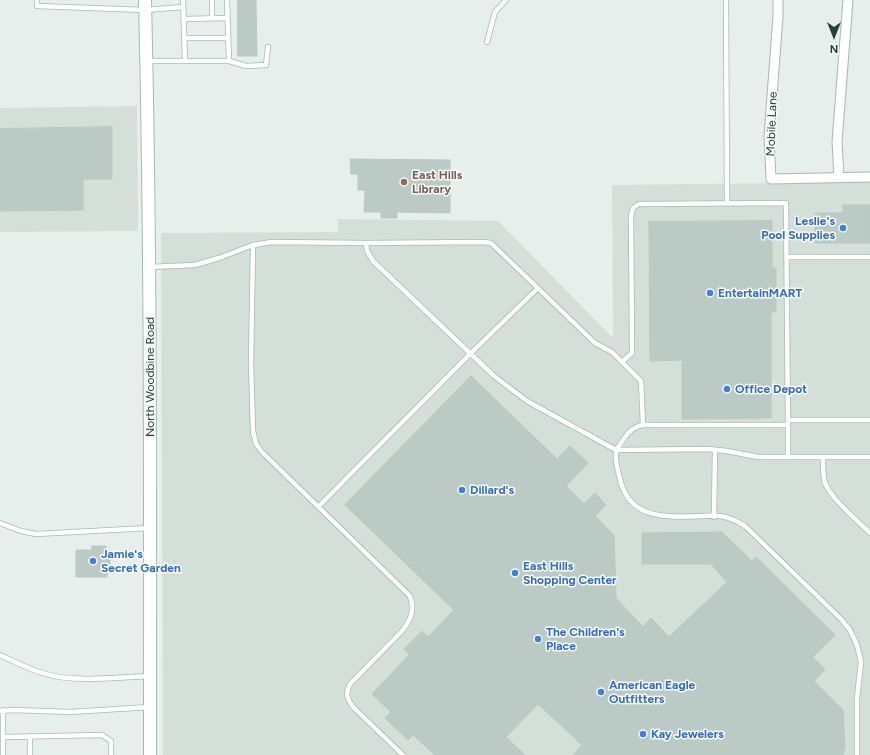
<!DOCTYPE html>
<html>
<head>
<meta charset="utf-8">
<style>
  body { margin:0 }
  #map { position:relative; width:870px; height:755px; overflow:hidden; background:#e6efeb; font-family:Figtree,sans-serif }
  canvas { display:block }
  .north { position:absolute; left:814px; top:16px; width:40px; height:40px; -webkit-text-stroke:3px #f7fbf9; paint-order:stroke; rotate:180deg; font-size:11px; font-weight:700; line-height:16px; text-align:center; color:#24423a }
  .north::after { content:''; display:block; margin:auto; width:14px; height:18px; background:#24423a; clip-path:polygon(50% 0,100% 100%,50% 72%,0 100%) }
</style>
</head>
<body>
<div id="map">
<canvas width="870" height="755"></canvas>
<div class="north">N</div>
</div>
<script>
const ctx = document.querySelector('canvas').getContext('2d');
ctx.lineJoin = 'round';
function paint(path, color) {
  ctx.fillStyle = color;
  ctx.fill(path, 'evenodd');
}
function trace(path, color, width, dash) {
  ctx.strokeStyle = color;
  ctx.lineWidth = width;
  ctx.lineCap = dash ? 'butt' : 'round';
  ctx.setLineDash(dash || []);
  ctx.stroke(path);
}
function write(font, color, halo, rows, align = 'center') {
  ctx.font = font + ' Figtree,sans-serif';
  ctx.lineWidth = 3;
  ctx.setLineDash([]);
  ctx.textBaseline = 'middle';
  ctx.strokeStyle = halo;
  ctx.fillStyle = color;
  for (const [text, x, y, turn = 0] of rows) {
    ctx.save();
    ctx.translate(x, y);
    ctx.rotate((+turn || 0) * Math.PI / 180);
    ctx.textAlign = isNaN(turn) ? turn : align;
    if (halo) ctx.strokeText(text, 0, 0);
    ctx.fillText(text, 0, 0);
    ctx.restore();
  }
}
paint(new Path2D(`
  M137,106L138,231L0,232V108Z
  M870,182V755H163L161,233L338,232V219L498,221L613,338L612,185Z`), '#d4dfda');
const building = new Path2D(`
  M238,0H256L257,56H238Z
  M112,127V179H83V210L0,211V129Z
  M351,159L450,160V213L397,212V218H381V212H364L365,190H358V174H351Z
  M843,205H870V243H815V213H843Z
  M772,221V268H776V312H771V418L682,419V360L650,361L649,222Z
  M471,376L557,459L570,446L588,463L566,486L584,504L595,493L606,505L595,516L614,535L616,598L643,627L651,618L669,637L727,582L711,564H642V533L722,532L752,561L756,557L835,635L813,657L825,670L814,681L843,710L845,747L843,755H573L582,745L538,704L506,737L525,755H435L413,735L408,740L385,718L391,712L372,694L410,654L404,649L422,631L428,637L454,610L345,505Z
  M92,546H106V551H110V572H107V577H76V550H92Z`);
paint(building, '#bbcac4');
trace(building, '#b8c9c2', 1);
const service = new Path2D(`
  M37,0V6L145,10L183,7
  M183,0L185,61
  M726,0L727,203
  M212,18V0
  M184,19L227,18
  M184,38H228
  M487,42L495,12L506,0
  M146,61H229L227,0
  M229,61L246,66L266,65L268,47
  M366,243L484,242L491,243L595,343L612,352L641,381L643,425C631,427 626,435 619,446C613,453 617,466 619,475C629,529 680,514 720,516C730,517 737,521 745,526L841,619L850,630L857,645L861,662L857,698V755
  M253,245L251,363L253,431L256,444L262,452L410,596C415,610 411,619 403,630L350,684C345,694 347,699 354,708L403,755
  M787,257H870
  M149,267L195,265L219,258L253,245L272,242L366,243L367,251L373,261L494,376L527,401L616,450L708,449L727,451L758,457H870
  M622,362L632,353V347L631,216L633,208L639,204L786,203L788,425H643
  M788,420H870
  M788,425V457
  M823,457C823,464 823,472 824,479C827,496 857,520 870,533
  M318,507L470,354L538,288
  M714,517L715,450
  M0,523L21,531L36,534L149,528
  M0,655C15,662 30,670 46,674C74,683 119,677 150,676
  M0,711L14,710L70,712L150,707
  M30,736V755
  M3,737L102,735L111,741V755
  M3,755V710`);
const minor = new Path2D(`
  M778,0V16L769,136L771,179L870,177
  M839,177L837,142L848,0`);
const secondary = new Path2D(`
  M145,0C151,252 150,503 150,755`);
trace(service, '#a8b8b2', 6);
trace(minor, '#a8b8b2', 11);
trace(secondary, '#a4bbb3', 14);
trace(service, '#fff', 4.5);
trace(minor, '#fff', 9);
trace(secondary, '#fff', 12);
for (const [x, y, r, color] of [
  [404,182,4,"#8d6e63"],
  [843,228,4,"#3f7fe0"],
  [710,293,4,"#3f7fe0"],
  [727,389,4,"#3f7fe0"],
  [462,490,4,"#3f7fe0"],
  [93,561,4,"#3f7fe0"],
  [515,573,4,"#3f7fe0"],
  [538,639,4,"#3f7fe0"],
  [601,692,4,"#3f7fe0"],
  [643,734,4,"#3f7fe0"]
]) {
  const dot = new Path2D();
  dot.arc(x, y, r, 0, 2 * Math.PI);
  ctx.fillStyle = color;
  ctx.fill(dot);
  trace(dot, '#f7fbf9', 1.5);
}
write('12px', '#24423a', '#f7fbf9', [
  ["Mobile Lane",772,124,-88],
  ["North Woodbine Road",150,377,-90]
]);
write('bold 12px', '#785e54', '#f7fbf9', [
  ["East Hills",412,175],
  ["Library",412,189]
], 'left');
write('bold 12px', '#366cbe', '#f7fbf9', [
  ["Leslie's",835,221,"right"],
  ["Pool Supplies",835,235,"right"],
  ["EntertainMART",718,293],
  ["Office Depot",735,389],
  ["Dillard's",470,490],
  ["Jamie's",101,554],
  ["Secret Garden",101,568],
  ["East Hills",523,566],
  ["Shopping Center",523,580],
  ["The Children's",546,632],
  ["Place",546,646],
  ["American Eagle",609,685],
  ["Outfitters",609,699],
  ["Kay Jewelers",651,734]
], 'left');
</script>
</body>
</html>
